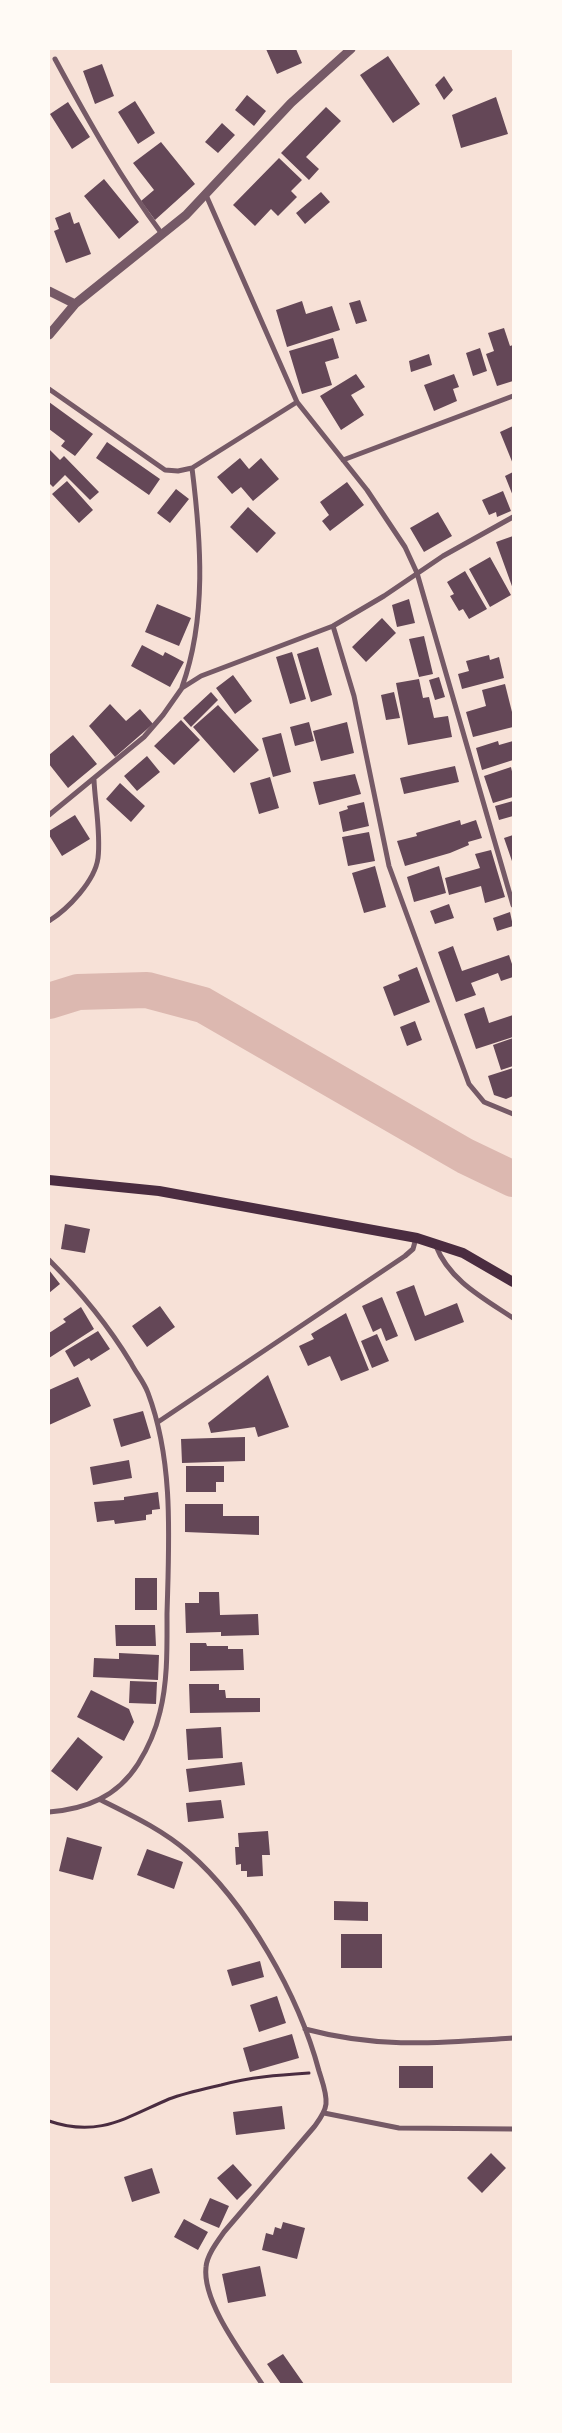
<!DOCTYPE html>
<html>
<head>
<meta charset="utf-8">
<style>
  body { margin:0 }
  #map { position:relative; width:562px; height:2433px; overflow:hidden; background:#f7e1d7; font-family:"Space Grotesk",sans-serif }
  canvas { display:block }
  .frame { position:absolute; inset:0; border:50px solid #fffaf5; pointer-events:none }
</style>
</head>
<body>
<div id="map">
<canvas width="562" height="2433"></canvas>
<div class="frame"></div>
</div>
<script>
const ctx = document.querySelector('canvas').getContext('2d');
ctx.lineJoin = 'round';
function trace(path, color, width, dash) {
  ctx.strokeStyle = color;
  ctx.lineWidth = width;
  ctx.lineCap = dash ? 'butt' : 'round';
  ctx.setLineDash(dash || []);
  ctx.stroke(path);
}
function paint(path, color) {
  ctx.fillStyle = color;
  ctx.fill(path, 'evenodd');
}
trace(new Path2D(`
  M49,1001L78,992L147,990L203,1005L465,1156L513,1179`), '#dcb8b0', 36);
paint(new Path2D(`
  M266,49H296L302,63L277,74Z
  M388,56L420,104L393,123L360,75Z
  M102,64L114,96L95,104L83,71Z
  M444,76L453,90L444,100L435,85Z
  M247,95L266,111L254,126L235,110Z
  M496,97L508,134L461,148L452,115Z
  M135,101L155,133L138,144L118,112Z
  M68,102L90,137L72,149L50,114Z
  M326,107L341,121L306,157L319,169L309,180L281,153Z
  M222,123L235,135L218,153L205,142Z
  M161,142L195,184L155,220L141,201L154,190L133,163Z
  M279,158L302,180L291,191L297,197L278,216L271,209L255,226L233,205Z
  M104,179L139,222L119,239L84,196Z
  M321,192L330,202L305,224L296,213Z
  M70,212L74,224L79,222L91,254L66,263L54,231L59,229L55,218Z
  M360,300L367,321L356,324L349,303Z
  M302,301L306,314L332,306L340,330L287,347L276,310Z
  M504,328L510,346L513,345V381L497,386L486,354L494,351L488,333Z
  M333,338L339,358L325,362L332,385L302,394L289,351Z
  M480,348L487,371L473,376L466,353Z
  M429,354L432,365L411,372L409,361Z
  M356,374L365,387L351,395L364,415L341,430L320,396Z
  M454,374L459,387L453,389L457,401L434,411L424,385Z
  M49,402L93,434L75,456L61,446L65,441L49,429Z
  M513,426V464L500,432Z
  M107,442L160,479L149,495L96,458Z
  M49,449L60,460L64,456L99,492L90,500L65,475L53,487L49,483Z
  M240,458L249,469L261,458L279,479L253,501L241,487L232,494L217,477Z
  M513,472V496L505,476Z
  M67,481L93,510L79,523L52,494Z
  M347,482L364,505L330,531L322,521L329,515L320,502Z
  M176,489L189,499L170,523L157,513Z
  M503,491L511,511L497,517L496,512L489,515L482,500Z
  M248,507L276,533L257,553L230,527Z
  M438,512L452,536L424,552L410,528Z
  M513,536V589L496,542Z
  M490,557L511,595L490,607L469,569Z
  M465,571L487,609L469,619L463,609L459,611L450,596L454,594L447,582Z
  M409,599L415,623L397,627L392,605Z
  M157,604L191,618L179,646L145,632Z
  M382,618L396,633L366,662L352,647Z
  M424,636L433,674L419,677L409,639Z
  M142,645L163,656L165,652L184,662L170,687L131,666Z
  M318,647L332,695L311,702L297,654Z
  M292,652L306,699L290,704L276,657Z
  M489,655L490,660L499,657L504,678L462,689L458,674L469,671L466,661Z
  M233,675L252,701L235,714L216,688Z
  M439,677L445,697L435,700L429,680Z
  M419,679L423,698L429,697L434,718L448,716L452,737L408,745L396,683Z
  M505,684L513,716V727L473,737L466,712L486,706L482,690Z
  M211,692L218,700L191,727L183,718Z
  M394,692L400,718L386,720L381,695Z
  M110,704L126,721L140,709L153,724L115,757L89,726Z
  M218,705L259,750L234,773L193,727Z
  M181,720L200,740L174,765L154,746Z
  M309,722L314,741L295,746L290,727Z
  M347,722L354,753L321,761L313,731Z
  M281,733L291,772L273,777L262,738Z
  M73,735L97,764L68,788L49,764V755Z
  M498,741L499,745L513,741V760L482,770L476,748Z
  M147,756L160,772L137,791L124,776Z
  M455,766L459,782L404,794L400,778Z
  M511,767L513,776V797L493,803L484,776Z
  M355,774L361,794L319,805L313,782Z
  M270,777L279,808L259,814L250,783Z
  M120,783L145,806L131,822L106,799Z
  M513,801V816L499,820L495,806Z
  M364,802L369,826L343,832L339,812L348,809L347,806Z
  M75,815L90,839L62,856L49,835V831Z
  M460,820L461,825L476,820L482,838L468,842L469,845L450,853L405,866L397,841L417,836L416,833Z
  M369,832L375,861L348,866L342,837Z
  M513,835V864L504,838Z
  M491,850L505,897L485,903L481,886L449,895L445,878L480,868L475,854Z
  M375,866L386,907L364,913L352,873Z
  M439,866L446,893L414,902L407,877Z
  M449,904L454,918L435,924L430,911Z
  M510,912L513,926L497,931L493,918Z
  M453,946L462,971L509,955L513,967V977L501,981L498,973L471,983L476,995L456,1002L438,952Z
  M417,967L430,1002L394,1016L383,987L400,980L398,975Z
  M484,1007L489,1023L513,1015V1037L476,1049L464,1014Z
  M415,1021L422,1040L407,1046L400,1027Z
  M513,1038V1066L501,1070L493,1045Z
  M513,1068V1096L506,1099L494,1095L488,1076Z
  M65,1224L90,1229L85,1253L61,1249Z
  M49,1270L60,1284L49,1293Z
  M414,1285L425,1316L457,1303L464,1322L415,1341L396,1292Z
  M382,1297L398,1336L386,1341L381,1328L373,1332L362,1306Z
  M160,1306L175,1327L147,1347L132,1326Z
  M81,1307L94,1329L49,1358V1333L66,1322L63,1319Z
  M346,1313L369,1370L341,1381L330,1356L308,1366L299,1346L314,1339L311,1334Z
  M98,1331L110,1349L91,1361L89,1358L74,1367L65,1351Z
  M377,1334L389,1361L372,1368L361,1341Z
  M268,1375L289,1427L258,1437L255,1427L211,1433L208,1423Z
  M78,1377L91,1406L49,1425V1390Z
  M143,1411L151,1438L121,1447L113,1419Z
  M245,1437V1461L182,1463L181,1439Z
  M129,1460L132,1478L93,1485L90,1467Z
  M186,1466H224V1482H216V1492H186Z
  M158,1492L160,1509L152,1510V1514L146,1515V1520L115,1524L114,1520L97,1522L94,1502L124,1500V1497Z
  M185,1504H223V1516H259V1535L185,1532Z
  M135,1578H157V1610H135Z
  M199,1592H219L220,1615L258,1614L259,1635L221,1636V1632L186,1633L185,1603H199Z
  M115,1625H155L156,1646H116Z
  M190,1643H206L207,1646H228V1649H243L244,1670L190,1671Z
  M119,1653L159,1655L158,1680L93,1677L94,1658L119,1659Z
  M130,1681L157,1682L156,1704L129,1703Z
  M189,1684H219V1690H225L226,1698H260V1712L190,1713Z
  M91,1690L129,1709L134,1722L124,1741L77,1717Z
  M221,1727L223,1758L188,1760L186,1729Z
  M78,1737L103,1757L77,1791L51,1771Z
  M242,1762L245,1785L189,1792L186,1769Z
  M221,1800L224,1818L188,1822L186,1803Z
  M268,1831L270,1855H262L263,1876L247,1877V1871H241V1864L236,1865L235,1847H239L238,1833Z
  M67,1837L102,1847L93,1880L59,1871Z
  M147,1849L183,1862L174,1889L137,1875Z
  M334,1901L368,1902V1921L334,1920Z
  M341,1934H382V1968H341Z
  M260,1961L264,1977L232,1986L227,1970Z
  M277,1996L286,2023L259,2032L250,2005Z
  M292,2034L299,2058L250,2072L243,2048Z
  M399,2066H433V2088H399Z
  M282,2106L285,2129L236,2135L233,2112Z
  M491,2153L506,2168L482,2193L467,2178Z
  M233,2164L252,2185L237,2200L217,2178Z
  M152,2168L160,2193L132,2202L124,2177Z
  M210,2198L229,2206L219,2228L200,2220Z
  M184,2219L208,2232L198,2250L174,2237Z
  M283,2222L305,2228L297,2259L262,2250L266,2233L273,2235L275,2227L281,2229Z
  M260,2266L266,2296L228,2303L222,2274Z
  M283,2354L304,2384H281L267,2364Z`), '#644757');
trace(new Path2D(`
  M49,2121C98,2138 125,2118 169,2099C185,2093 204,2089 221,2085C250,2077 279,2075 309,2073`), '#4a2c40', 3);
trace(new Path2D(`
  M55,59C88,120 121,179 162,234
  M206,195L297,402L367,490L405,547L417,573L513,905
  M49,389L165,470L178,471L192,468L297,402
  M343,460L513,396
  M333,626L354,696L389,866L469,1084L484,1102L513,1114
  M182,687C207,618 201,540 192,468
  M49,815L144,737L163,715L182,688L201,676L333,626L384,596L443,556L513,517
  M49,921C68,909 95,881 98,858C101,834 95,803 94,780
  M436,1246C449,1280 483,1298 513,1318
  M49,1260C80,1291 108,1325 131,1363C136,1373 144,1382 148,1393C174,1462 169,1540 167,1614C167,1646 168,1680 160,1712C156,1729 148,1748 138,1764C117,1797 86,1809 49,1812
  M158,1422L405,1256L413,1249L416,1238
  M101,1800C131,1815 163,1830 188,1852C247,1903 299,1996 319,2071C322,2081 327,2093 326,2104C325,2113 319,2120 314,2127L224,2232C217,2242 207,2255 206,2267C202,2302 243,2355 262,2384
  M305,2029C380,2049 437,2043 513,2038
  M324,2113L399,2128L513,2129`), '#755966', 5);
trace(new Path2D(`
  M49,291L75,304
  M49,335L75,304L186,215L291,103L351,49`), '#755966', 9);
trace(new Path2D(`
  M49,1180L159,1191L417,1238L463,1253L513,1282`), '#4a2c40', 10);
</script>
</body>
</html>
